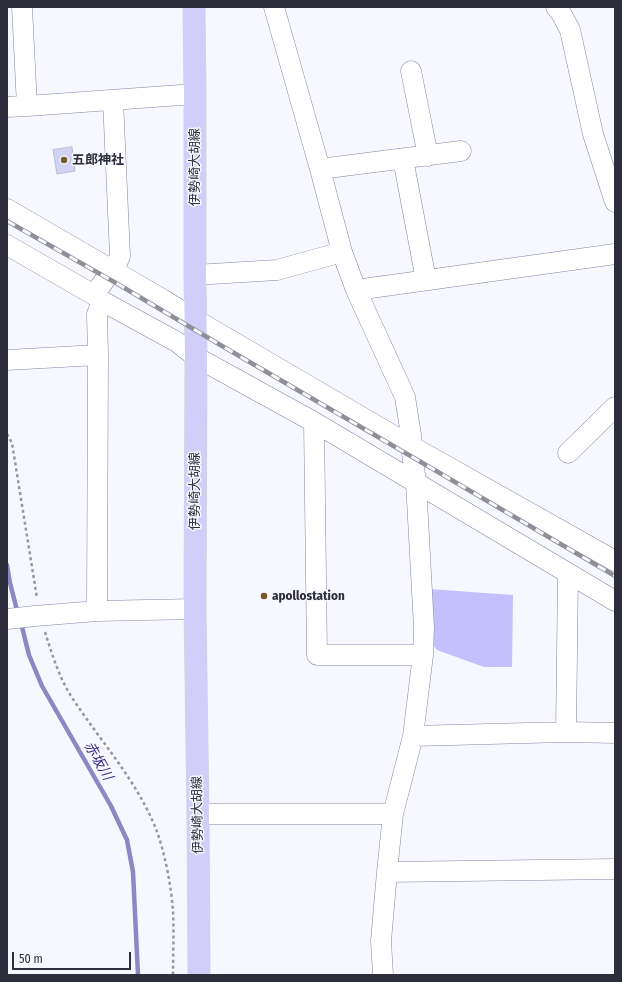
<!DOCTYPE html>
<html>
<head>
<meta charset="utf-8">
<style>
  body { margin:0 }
  #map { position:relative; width:622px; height:982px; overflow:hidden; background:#f7f7ff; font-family:"Fira Sans Condensed",sans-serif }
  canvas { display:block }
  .frame { position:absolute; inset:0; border:8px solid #2e2d3b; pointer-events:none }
  .scale { position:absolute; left:12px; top:952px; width:119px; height:18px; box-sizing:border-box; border:2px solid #2e2d3b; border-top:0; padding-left:5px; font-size:12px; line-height:14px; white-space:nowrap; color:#2e2d3b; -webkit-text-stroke:3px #f7f7ff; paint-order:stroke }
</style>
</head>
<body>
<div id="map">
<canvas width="622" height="982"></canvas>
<div class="frame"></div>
<div class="scale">50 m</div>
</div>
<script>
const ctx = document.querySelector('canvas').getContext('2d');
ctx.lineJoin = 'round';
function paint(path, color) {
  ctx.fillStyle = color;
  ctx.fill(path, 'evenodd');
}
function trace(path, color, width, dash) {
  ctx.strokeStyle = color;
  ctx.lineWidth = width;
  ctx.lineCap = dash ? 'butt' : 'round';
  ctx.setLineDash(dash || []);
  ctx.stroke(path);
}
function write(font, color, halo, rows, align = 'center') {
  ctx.font = font + ' "Fira Sans Condensed","Noto Sans JP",sans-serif';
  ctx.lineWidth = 3;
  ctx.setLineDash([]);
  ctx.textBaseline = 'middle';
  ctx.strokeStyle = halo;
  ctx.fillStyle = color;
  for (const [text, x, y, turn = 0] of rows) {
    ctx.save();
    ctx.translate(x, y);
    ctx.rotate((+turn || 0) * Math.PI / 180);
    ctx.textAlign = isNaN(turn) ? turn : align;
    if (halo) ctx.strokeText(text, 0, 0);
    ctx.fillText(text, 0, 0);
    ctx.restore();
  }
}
paint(new Path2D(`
  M429,589L513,595L512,667H484L437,650L433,645Z`), '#c3c0fd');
trace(new Path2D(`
  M7,565L10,583L18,614
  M21,623L29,655L42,686L111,806L127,840L133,872L138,975`), '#8c88c3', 4.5);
const building = new Path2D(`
  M72,147L75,171L57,174L53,150Z`);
paint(building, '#d2d2f2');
trace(building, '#bbd', 1);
const minor = new Path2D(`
  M22,7L27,106L195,94
  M274,7L320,169L342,252L356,290L405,397L411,435V446L416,482L424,628L423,655L413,736L393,814L387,872L381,941L383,975
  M556,7L561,13L570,30L593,134L615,202
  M411,71L428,156
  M7,107L27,106
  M403,159L426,280
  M320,169L461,151
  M7,209L162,299L196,320L411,446L615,561
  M7,245L94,295L102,301L177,342L196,357L314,422L615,601
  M195,275L277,270L342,252
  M356,290L615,254
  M94,295L117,263L120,256L113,100
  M7,360L98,355
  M314,422L317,655H423
  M568,453L615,407
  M97,611L98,355L97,314L102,301
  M7,619L35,616L97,611L195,609
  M566,732L568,574
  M413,736L566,732L615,733
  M198,814H393
  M387,872L615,869`);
const major = new Path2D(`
  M194,7L195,94V275L196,357L195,609L198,814L199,975`);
trace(minor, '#8584a5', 21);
trace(major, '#d5d5d8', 23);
trace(new Path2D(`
  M7,434L12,443L37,598
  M45,632C52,654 59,677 71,696C100,741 136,779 156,829C165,853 171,885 173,911C174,932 173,954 173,975`), '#9696a1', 2.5, [3, 3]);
trace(minor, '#fff', 20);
trace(major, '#d1cff9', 22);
const rail = new Path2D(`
  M7,221L116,283L217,343L438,472L615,576`);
trace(rail, '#8f8e99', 4.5);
trace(rail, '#f7f7ff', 3, [9]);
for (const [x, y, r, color] of [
  [64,160,4,"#74572b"],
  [264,596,4,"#74572b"]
]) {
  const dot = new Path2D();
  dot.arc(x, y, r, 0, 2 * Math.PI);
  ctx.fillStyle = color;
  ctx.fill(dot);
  trace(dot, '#f7f7ff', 1.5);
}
write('bold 13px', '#2e2d3b', '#f7f7ff', [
  ["五郎神社",72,160],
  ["apollostation",272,596]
], 'left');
write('13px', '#2e2d3b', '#f7f7ff', [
  ["伊勢崎大胡線",195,167,-90],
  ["伊勢崎大胡線",195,491,-90],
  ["伊勢崎大胡線",198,815,-91]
]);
write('italic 14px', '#3e2c84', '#f7f7ff', [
  ["赤坂川",98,761,60]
]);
</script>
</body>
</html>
